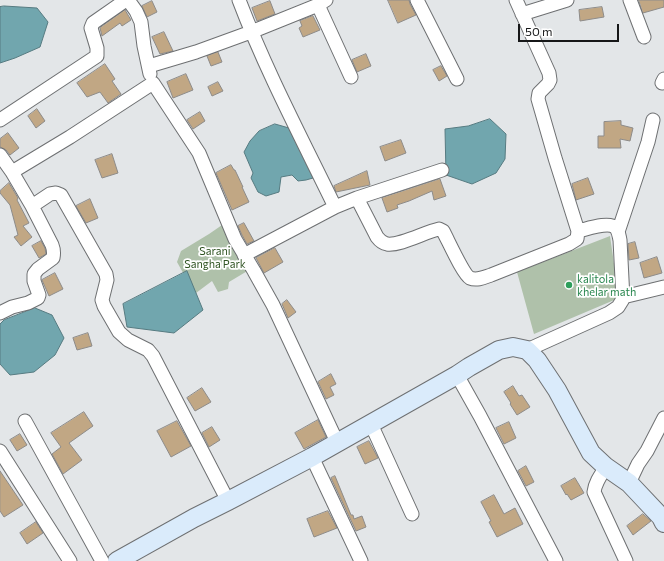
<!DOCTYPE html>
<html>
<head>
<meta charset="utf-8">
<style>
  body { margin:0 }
  #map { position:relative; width:664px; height:561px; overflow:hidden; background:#e3e6e8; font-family:Commissioner,sans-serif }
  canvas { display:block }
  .scale { position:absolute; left:518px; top:24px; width:101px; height:18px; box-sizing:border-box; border:2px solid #161718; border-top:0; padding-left:5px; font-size:12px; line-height:14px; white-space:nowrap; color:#161718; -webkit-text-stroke:3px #fff; paint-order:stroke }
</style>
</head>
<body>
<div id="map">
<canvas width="664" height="561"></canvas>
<div class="scale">50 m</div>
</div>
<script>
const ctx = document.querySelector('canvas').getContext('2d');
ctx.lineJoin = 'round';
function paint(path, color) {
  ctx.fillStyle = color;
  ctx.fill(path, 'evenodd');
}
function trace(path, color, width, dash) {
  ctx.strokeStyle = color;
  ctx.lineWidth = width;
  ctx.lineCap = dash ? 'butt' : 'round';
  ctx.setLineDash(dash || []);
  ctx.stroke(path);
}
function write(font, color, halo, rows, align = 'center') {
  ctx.font = font + ' Commissioner,sans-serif';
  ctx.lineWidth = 3.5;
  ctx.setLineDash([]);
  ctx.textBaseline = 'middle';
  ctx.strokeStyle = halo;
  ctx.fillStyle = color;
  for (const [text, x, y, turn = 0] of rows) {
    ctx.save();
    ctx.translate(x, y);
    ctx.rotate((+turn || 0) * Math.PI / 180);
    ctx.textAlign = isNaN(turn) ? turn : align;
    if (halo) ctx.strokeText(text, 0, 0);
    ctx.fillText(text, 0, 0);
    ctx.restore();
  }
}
paint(new Path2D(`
  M225,223L249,270L229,282L228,289L218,292L212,281L196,293L191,287L177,262L181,251L209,234Z
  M610,236L619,298L534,334L517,272Z`), '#afc1aa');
const water = new Path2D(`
  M4,6L37,8L48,22L40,47L15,58L0,63V7Z
  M490,119L506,134L505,159L496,173L472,184L446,175L445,129L468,126Z
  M275,124L289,128L310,166L313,178L306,180L298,181L292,175L281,177L279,192L266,196L258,192L251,178L253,173L244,152L250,141L259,131Z
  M187,271L203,310L174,333L127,327L123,304Z
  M35,308L52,315L64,338L55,355L34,372L10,375L0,364V324L4,320Z`);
paint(water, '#71a6ae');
trace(water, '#567b81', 1);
const building = new Path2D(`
  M388,0H409L410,4L416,15L398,23Z
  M639,0H664V7L643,13Z
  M152,1L157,12L147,17L142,6Z
  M270,1L275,14L257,21L252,8Z
  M602,7L604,17L580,21L579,10Z
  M125,10L131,20L122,26L120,23L102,36L100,28Z
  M313,16L320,30L303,37L299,28L302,26L300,21Z
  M164,32L173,51L160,54L152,37Z
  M218,52L222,62L211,66L207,56Z
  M366,54L371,66L357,72L352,60Z
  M105,64L115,79L112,81L121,94L108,103L100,92L87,97L77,83Z
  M441,66L447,76L439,81L433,70Z
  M186,74L193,90L173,98L167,82Z
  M218,82L223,91L212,96L208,87Z
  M37,109L45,121L36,128L28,116Z
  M200,112L205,121L193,129L187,120Z
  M621,121V125L633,128L630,141L620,139L621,148H598V136H604V122Z
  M8,133L19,148L10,155L6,150L0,147V139Z
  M401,140L406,153L385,161L380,147Z
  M112,154L118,173L102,178L95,160Z
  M231,165L234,170H235L243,187H242L249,202L232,210L216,173Z
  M367,171L370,185L336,192L334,186Z
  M588,178L594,194L576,200L572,184Z
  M440,179L446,196L434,200L432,191L409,201L397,205L398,208L387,212L382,198Z
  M9,183L18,198L17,200L29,223L23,226L32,237L21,246L14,237L18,235L10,205L0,193V191Z
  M90,199L98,218L86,223L76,206Z
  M244,223L254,241L247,244L242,235L238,226Z
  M41,241L45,248L46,254L39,258L32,246Z
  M635,242L639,258L629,260L628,244Z
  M275,248L283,262L264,273L256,258Z
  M657,257L662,273L644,278L640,263Z
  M55,273L63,289L49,296L42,280Z
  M287,300L296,312L288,318L282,304Z
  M88,333L92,346L77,350L73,338Z
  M331,374L336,384L330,387L334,395L326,399L318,382Z
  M513,386L519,396L522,395L530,407L517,415L510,404L511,403L504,392Z
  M202,388L211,402L195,411L187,398Z
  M84,412L93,426L69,443L82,460L63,474L52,454L61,447L51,433Z
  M318,420L326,437L304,449L295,433Z
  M177,421L191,446L171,457L157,431Z
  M509,422L516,438L504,444L496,428Z
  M212,427L220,440L209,447L202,433Z
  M20,434L27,445L17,451L10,440Z
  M369,441L378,458L365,464L357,447Z
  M526,466L534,482L526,486L518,471Z
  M0,471L23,505L4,517L0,511Z
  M335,476L351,515H353L354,519L362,516L366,527L356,531L331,478Z
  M575,478L584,493L571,500L567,494L566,495L561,486Z
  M494,495L504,514L515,508L523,524L497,537L489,522L491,521L481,502Z
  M328,511L337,528L314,537L307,519Z
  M643,514L651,521L633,535L627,526Z
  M36,522L43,533L27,544L20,533Z`);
paint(building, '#c1a784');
trace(building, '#8d8b89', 1);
const street = new Path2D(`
  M128,0L136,11L141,22L144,46L150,74
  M239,0C266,71 302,139 335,207L244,255
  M417,0L457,79
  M630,0L644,37
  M318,5L351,77
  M522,14L567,0
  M149,66L196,52L251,32L318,5L326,0
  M662,83L664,79
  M0,120L97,56V48L91,28L93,23L126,0
  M0,155L12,172
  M357,198L377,237C380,241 382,243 387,244C400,246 425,232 439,229L443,231C448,240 463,274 470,278C477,281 485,277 491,275L569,244L577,239L578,231L555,158L538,99L539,93L548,84L550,80L549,73L516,0
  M32,206L50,194L56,193L61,195L106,274L107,280L102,300L104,306L119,332L128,340L148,350L153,356L228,501
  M335,207L357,198L442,170
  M618,232L648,142L653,120
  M623,297L664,287
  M0,313L12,307L28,303L38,298L39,295L34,281V274L38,269L53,258C54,253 54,250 52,245L32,206L12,172L70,137L153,83L199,153L235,239L254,271L273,305L337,442
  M527,350L609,313L618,307L623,299L620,240C619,236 619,232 616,228C609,221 587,229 578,231
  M457,375L480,416L556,561
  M25,421L102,561
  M371,424L412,514
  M0,451L70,561
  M312,457L361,561
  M606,467C600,476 595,483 594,492L626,561
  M629,483L638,464L647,451L664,418`);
const secondary = new Path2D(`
  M117,561L194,518L228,501L312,457L457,375L469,367L499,350L513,347L527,350L537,360L557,390L591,453L606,467L629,483L661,517L664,523`);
trace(street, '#6e7072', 15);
trace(secondary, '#6e7072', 20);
trace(street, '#fff', 13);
trace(secondary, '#daebfb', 18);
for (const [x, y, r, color] of [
  [569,285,4,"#2e9e5b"]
]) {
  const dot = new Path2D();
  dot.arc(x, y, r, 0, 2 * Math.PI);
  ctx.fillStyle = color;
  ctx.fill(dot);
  trace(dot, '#fff', 1.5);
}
write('11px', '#305423', '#fff', [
  ["Sarani",215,251],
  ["Sangha Park",215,264]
]);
write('11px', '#27864d', '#fff', [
  ["kalitola",577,279],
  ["khelar math",577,292]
], 'left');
</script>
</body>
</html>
